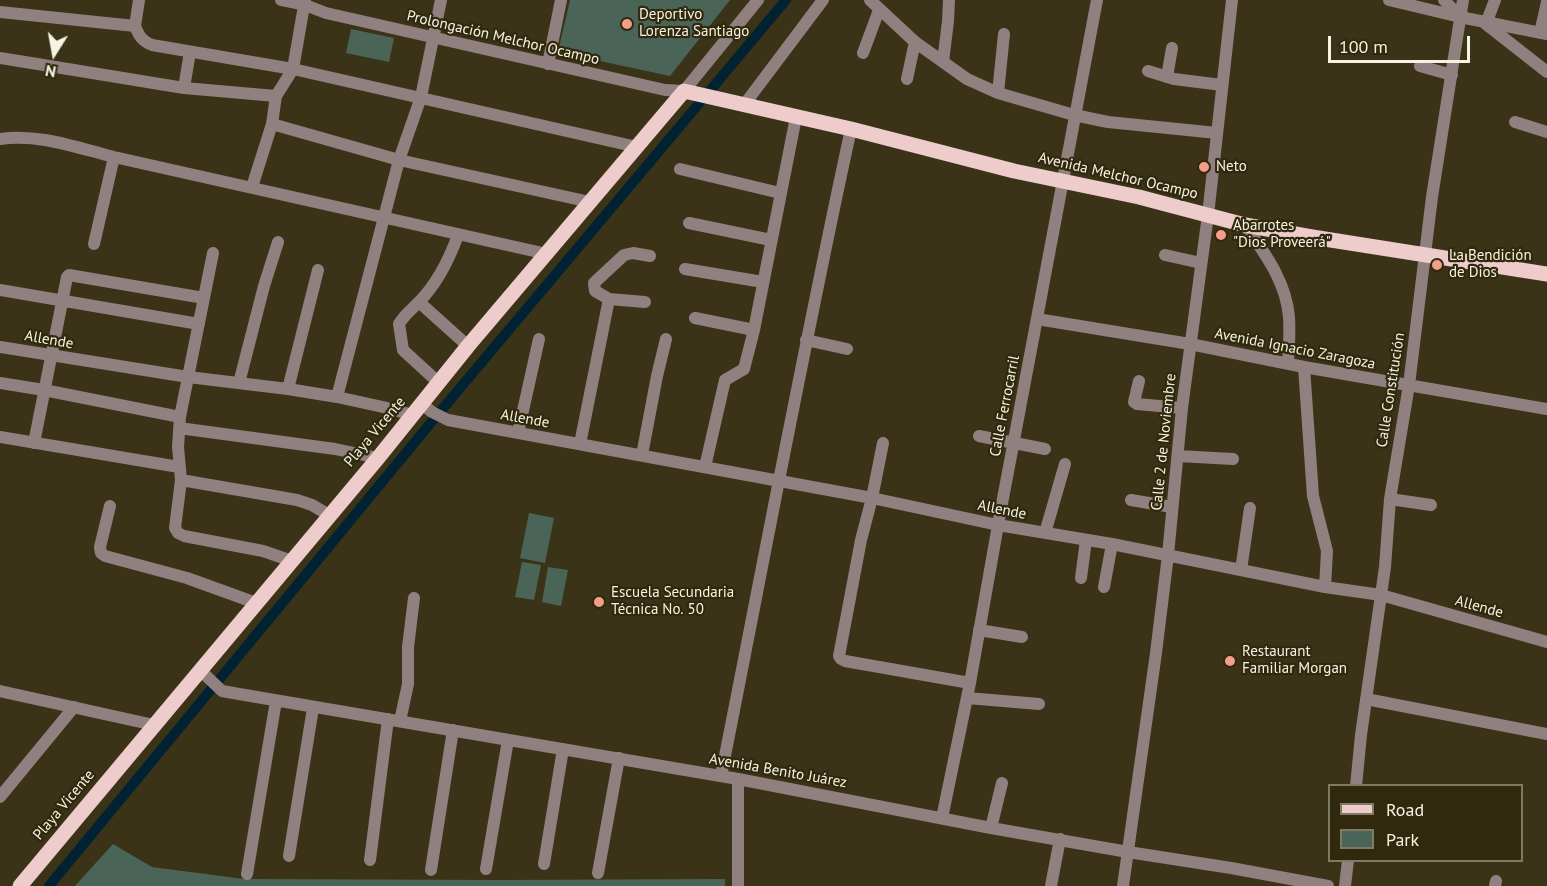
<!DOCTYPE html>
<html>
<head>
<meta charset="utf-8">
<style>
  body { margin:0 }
  #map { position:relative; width:1547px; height:886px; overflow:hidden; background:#3a3317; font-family:"PT Sans",sans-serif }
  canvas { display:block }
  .legend { position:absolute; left:1328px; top:784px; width:195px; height:78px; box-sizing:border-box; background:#30290d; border:2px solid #807a63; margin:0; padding:8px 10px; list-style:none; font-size:18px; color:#f7f3e3 }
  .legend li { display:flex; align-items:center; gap:12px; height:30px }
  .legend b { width:30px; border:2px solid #807a63 }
  .north { position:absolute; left:24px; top:24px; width:60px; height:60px; -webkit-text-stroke:4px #30290d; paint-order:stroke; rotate:191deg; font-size:16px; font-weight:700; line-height:24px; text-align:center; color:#f7f3e3 }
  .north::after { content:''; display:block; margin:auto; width:21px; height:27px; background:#f7f3e3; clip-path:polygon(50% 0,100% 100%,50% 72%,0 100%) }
  .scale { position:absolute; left:1328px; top:36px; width:142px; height:27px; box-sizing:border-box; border:3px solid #f7f3e3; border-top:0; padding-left:8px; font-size:18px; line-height:21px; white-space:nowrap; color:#f7f3e3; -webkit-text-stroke:4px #30290d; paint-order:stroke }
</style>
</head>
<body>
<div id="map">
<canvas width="1547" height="886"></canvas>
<ul class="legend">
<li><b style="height:8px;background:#edcccb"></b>Road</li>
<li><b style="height:16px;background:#4a6557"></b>Park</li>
</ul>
<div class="north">N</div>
<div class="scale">100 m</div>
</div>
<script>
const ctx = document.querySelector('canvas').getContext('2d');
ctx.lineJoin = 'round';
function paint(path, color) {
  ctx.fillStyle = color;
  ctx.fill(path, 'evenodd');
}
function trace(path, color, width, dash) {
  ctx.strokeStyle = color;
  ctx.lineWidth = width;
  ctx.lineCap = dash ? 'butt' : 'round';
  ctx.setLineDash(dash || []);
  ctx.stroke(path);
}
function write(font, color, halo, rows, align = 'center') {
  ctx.font = font + ' "PT Sans",sans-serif';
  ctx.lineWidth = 4.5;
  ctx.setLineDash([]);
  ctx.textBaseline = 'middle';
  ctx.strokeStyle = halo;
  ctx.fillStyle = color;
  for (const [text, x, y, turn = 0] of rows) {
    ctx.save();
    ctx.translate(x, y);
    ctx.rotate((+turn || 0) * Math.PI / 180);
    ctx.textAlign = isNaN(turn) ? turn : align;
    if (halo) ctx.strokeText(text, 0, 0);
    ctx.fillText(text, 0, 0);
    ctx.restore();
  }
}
paint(new Path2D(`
  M570,0H730L670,76L558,52Z
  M351,29L394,38L389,62L346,53Z
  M529,513L554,518L545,563L520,558Z
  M522,562L541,565L534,600L515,597Z
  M548,567L568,570L561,606L542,602Z
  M113,844L152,867L244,879L498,880L725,879V886H75Z`), '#4a6557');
trace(new Path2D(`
  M49,886L429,425L786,0`), '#023', 10);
trace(new Path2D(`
  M281,0L305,5L326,13L665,90L684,91
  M870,0L915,42L967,79L998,93L1074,115L1108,122L1217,133
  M1389,0L1460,17L1547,34
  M1444,0L1460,17
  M0,12L135,26C139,36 142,41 152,45L293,69L637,147
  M1482,21L1547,72
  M1487,21L1495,0
  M135,26L139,0
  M1540,33L1547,2
  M863,53L879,10
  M0,58L184,88L276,96
  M943,62L948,21L949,0
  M548,64L561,0
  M1420,66L1452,75
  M1148,71L1174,79L1222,85
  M1167,77L1172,48
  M907,79L915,42
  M184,88L190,52
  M684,91L758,0
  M998,93L1004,34
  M744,105L823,0
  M1515,122L1547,132
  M272,124L399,160L590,202
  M0,139C38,133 78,148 114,157L547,254
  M680,169L780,193
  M252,187L272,124L276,96L293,69L305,0
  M689,223L771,240
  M1245,225C1265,254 1286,281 1289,317C1290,332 1289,348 1288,363
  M94,244L114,157
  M213,253L180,417L178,447L181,480L175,528L178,533L184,536L263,551L292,561
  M1165,255L1201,263
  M685,269L763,282
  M0,290L199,324
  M419,302L468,346
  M645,302L609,299L595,291L594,283L624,255L633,253L650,256
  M695,318L754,330
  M1037,319L1190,344L1304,367L1547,409
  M806,340L847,349
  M0,347L188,377L288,389L337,397L383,407L413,415
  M1304,367L1313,496L1327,551L1325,587
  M1139,381L1134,402L1137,404L1182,408
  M0,383L44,390L180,417
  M239,383L264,286L278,242
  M439,383L403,350L399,324C404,315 411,310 418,303C437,284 449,260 458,235
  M288,389L318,270
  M337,397L399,160L421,97L441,0
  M422,404L432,412L448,420L872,498L998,525L1112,544L1325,587L1381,595L1547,642
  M179,428L335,449L378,458
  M518,433L539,339
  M979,436L1045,449
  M0,437L179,467
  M34,443L67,277L69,275L204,298
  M883,443L872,498L861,540L839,656L841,659L845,661L970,683
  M580,444L609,299
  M642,455L657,376L666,339
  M1178,456L1233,459
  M705,467L725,380L744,369L754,330L796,117
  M181,480L297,500L312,505L329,515
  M1390,499L1431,505
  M1131,500L1172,507
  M110,506L100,547L101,553L105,556L187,578L256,603
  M1045,533L1065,464
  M1241,570L1250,508
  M1081,578L1086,540
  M1104,587L1112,544
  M979,630L1022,637
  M200,670L222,691L239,694L738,779L991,828L1128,852L1231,868L1328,886
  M0,691L154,725
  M967,698L1039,704
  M1366,699L1547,734
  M400,721L408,684V647L414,598
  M721,776C764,560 804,344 851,129
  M738,779V886
  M1356,786L1361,735L1385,567L1390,499L1409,385L1432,197L1463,0
  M0,797L74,707
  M942,818L970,683L998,525L1097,0
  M991,828L1002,783
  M289,856L313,708
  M370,860L388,719
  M544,864L563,749
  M486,869L508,740
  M431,870L453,730
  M598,873L619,758
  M247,874L276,701
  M1051,886L1060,839
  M1123,886L1156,653L1168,555L1182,408L1208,215L1232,0
  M1345,886L1348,860
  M1495,886L1496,881`), '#90807f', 12);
trace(new Path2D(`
  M20,886L378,458L468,346L684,91L851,129L1014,171L1139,197L1245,225L1312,237L1547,274`), '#edcccb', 15);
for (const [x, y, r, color] of [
  [627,24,6,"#f49e8a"],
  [1204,167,6,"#f49e8a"],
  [1221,235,6,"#f49e8a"],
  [1437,265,6,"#f49e8a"],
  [599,602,6,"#f49e8a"],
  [1230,661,6,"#f49e8a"]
]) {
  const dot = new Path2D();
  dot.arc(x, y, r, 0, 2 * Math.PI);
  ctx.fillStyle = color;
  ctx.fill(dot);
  trace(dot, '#30290d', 2);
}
write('15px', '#f7f3e3', '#30290d', [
  ["Deportivo",639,15],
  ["Lorenza Santiago",639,32],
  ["Neto",1216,167],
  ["Abarrotes",1233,226],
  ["\"Dios Proveerá\"",1233,243],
  ["La Bendición",1449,256],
  ["de Dios",1449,273],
  ["Escuela Secundaria",611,593],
  ["Técnica No. 50",611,610],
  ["Restaurant",1242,652],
  ["Familiar Morgan",1242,669]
], 'left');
write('15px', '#f7f3e3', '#30290d', [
  ["Prolongación Melchor Ocampo",503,38,13],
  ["Avenida Melchor Ocampo",1118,176,13],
  ["Allende",49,340,10],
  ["Avenida Ignacio Zaragoza",1295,349,11],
  ["Calle Constitución",1391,390,-81],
  ["Calle Ferrocarril",1005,406,-79],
  ["Allende",525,419,10],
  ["Playa Vicente",375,432,-50],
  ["Calle 2 de Noviembre",1164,442,-84],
  ["Allende",1002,510,11],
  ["Allende",1479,607,15],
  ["Avenida Benito Juárez",778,771,10],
  ["Playa Vicente",64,805,-50]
]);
</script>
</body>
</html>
